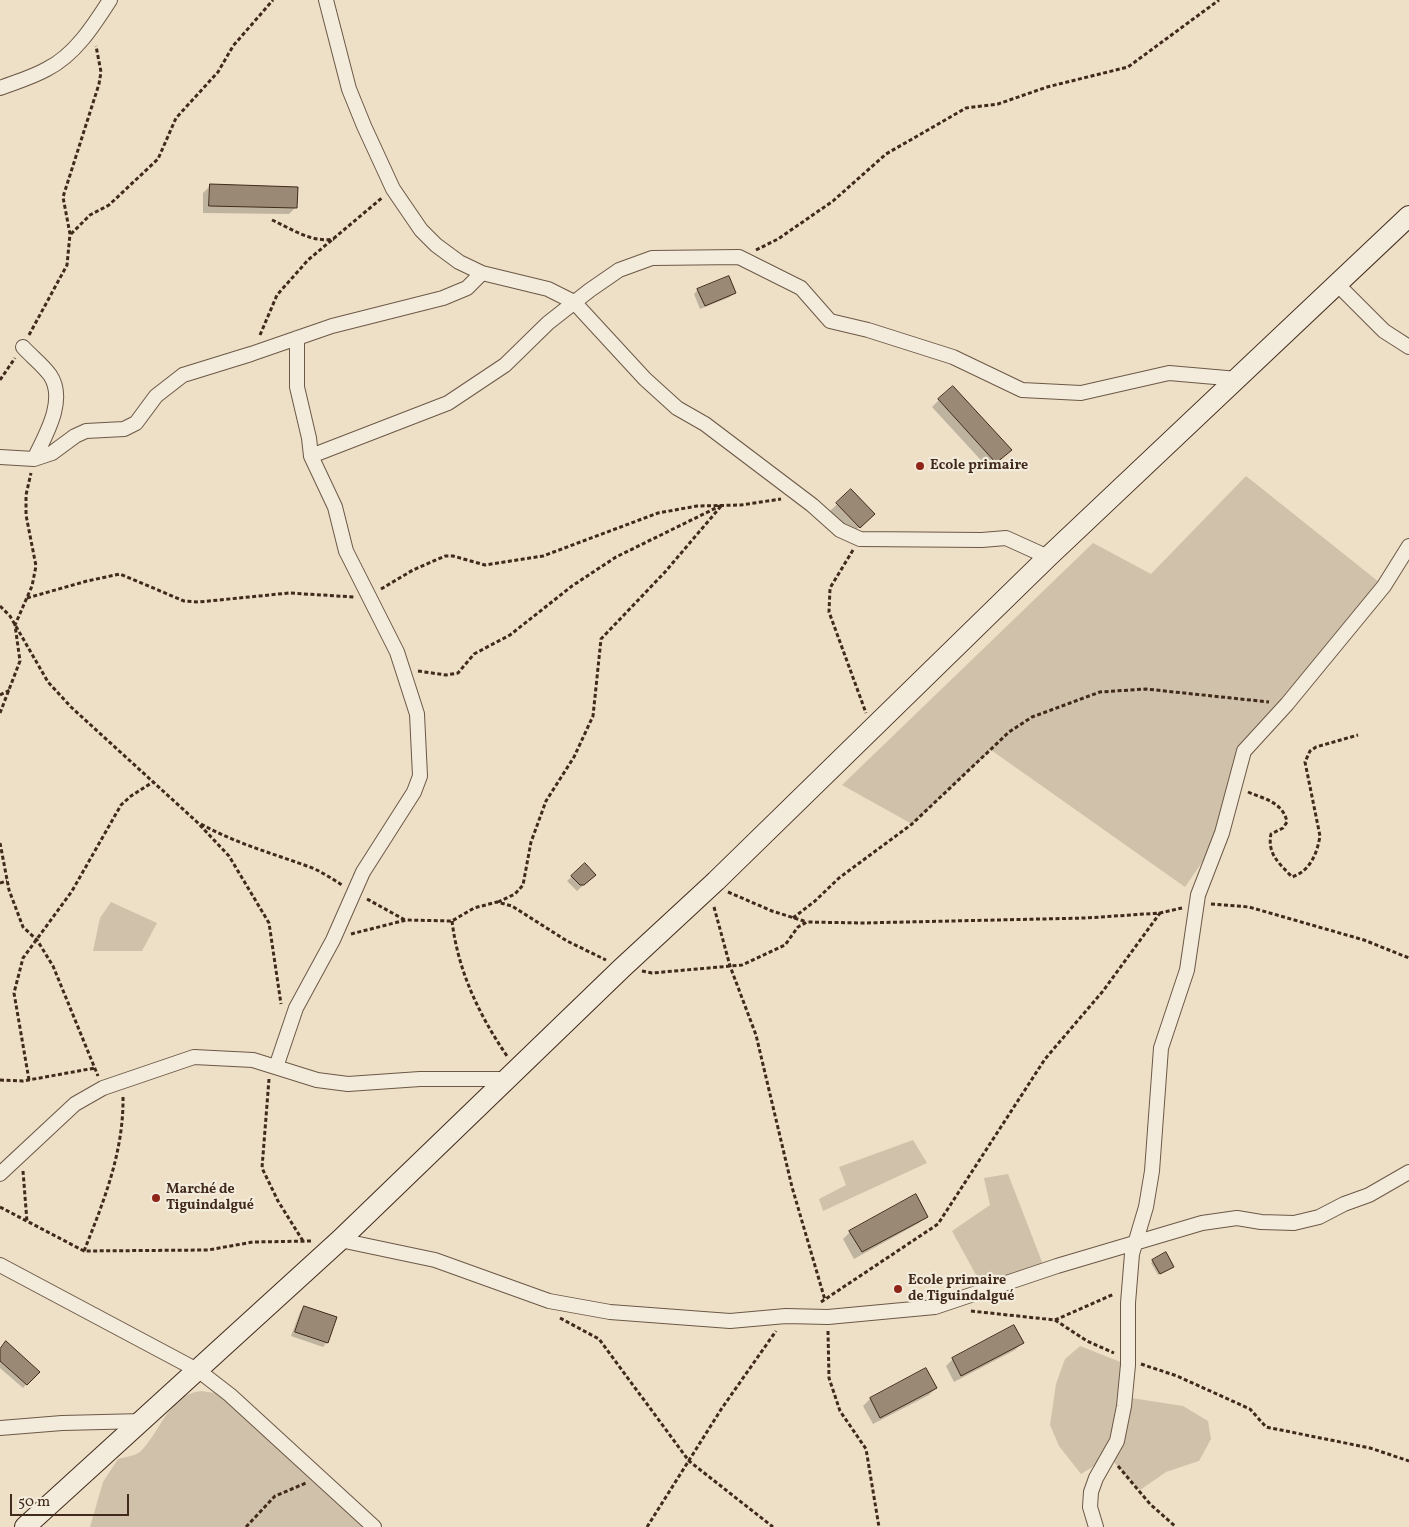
<!DOCTYPE html>
<html>
<head>
<meta charset="utf-8">
<style>
  body { margin:0 }
  #map { position:relative; width:1409px; height:1527px; overflow:hidden; background:#ede0c7; font-family:Vollkorn,serif }
  canvas { display:block }
  .scale { position:absolute; left:10px; top:1494px; width:119px; height:22px; box-sizing:border-box; border:2px solid #412a1b; border-top:0; padding-left:6px; font-size:15px; line-height:18px; white-space:nowrap; color:#412a1b; -webkit-text-stroke:4px #f3ebdb; paint-order:stroke }
</style>
</head>
<body>
<div id="map">
<canvas width="1409" height="1527"></canvas>
<div class="scale">50 m</div>
</div>
<script>
const ctx = document.querySelector('canvas').getContext('2d');
ctx.lineJoin = 'round';
function paint(path, color) {
  ctx.fillStyle = color;
  ctx.fill(path, 'evenodd');
}
function trace(path, color, width, dash) {
  ctx.strokeStyle = color;
  ctx.lineWidth = width;
  ctx.lineCap = dash ? 'butt' : 'round';
  ctx.setLineDash(dash || []);
  ctx.stroke(path);
}
function write(font, color, halo, rows, align = 'center') {
  ctx.font = font + ' Vollkorn,serif';
  ctx.lineWidth = 4.5;
  ctx.setLineDash([]);
  ctx.textBaseline = 'middle';
  ctx.strokeStyle = halo;
  ctx.fillStyle = color;
  for (const [text, x, y, turn = 0] of rows) {
    ctx.save();
    ctx.translate(x, y);
    ctx.rotate((+turn || 0) * Math.PI / 180);
    ctx.textAlign = isNaN(turn) ? turn : align;
    if (halo) ctx.strokeText(text, 0, 0);
    ctx.fillText(text, 0, 0);
    ctx.restore();
  }
}
paint(new Path2D(`
  M1246,476L1384,586L1244,751L1222,833L1185,887L991,750L912,824L842,785L1093,543L1151,574Z
  M111,902L157,923L142,951H93L100,918Z
  M913,1140L927,1163L823,1211L819,1199L846,1185L839,1167Z
  M1008,1174L1044,1267L982,1286L952,1231L990,1205L984,1178Z
  M1080,1346L1128,1365L1125,1397L1183,1406L1208,1421L1211,1439L1199,1461L1166,1472L1140,1490L1109,1457L1081,1474L1059,1446L1050,1425L1056,1384L1065,1359Z
  M201,1391L230,1395L374,1527H90L103,1482L118,1459C124,1457 135,1456 140,1452C160,1433 169,1394 201,1391Z`), '#d0c1aa');
paint(new Path2D(`
  M210,186L296,207L289,214L203,213V193Z
  M698,290L735,292L730,297L700,309L694,294Z
  M939,400L1003,457L989,469L932,407Z
  M851,491L873,514L852,534L830,511Z
  M585,865L594,875L577,891L567,881Z
  M926,1216L919,1223L854,1259L843,1239L850,1232Z
  M1153,1261L1170,1268L1158,1275L1151,1263Z
  M304,1307L327,1342L323,1347L291,1336L300,1312Z
  M1022,1343L1015,1350L954,1382L946,1366L953,1359Z
  M0,1350L38,1372L23,1388L0,1368Z
  M926,1370L936,1388L929,1395L873,1424L863,1406L870,1399Z`), '#0003');
const building = new Path2D(`
  M210,184L298,187L297,208L209,206Z
  M729,276L736,293L705,306L697,289Z
  M953,386L1012,450L996,463L938,399Z
  M851,489L875,514L860,528L836,503Z
  M585,863L596,875L584,885H580L571,876Z
  M916,1194L928,1217L862,1252L849,1231Z
  M1166,1252L1174,1267L1160,1274L1152,1260Z
  M304,1306L337,1317L328,1343L295,1332Z
  M1014,1325L1024,1343L961,1376L952,1358Z
  M6,1341L40,1372L27,1385L0,1361V1349Z
  M926,1368L937,1388L880,1418L870,1398Z`);
paint(building, '#9a8974');
trace(building, '#412a1b', 1);
const street = new Path2D(`
  M326,0L349,89L364,126L393,189L421,230L436,245L459,262L482,273L548,289L574,302L645,379L677,408L705,424L812,505L840,530L860,539L982,540L1006,538L1048,557
  M0,88C16,82 33,77 47,69C75,55 94,25 110,0
  M1337,284L1384,331L1409,347
  M23,347C31,356 43,365 50,375C67,400 45,436 34,459
  M311,456L448,403L505,365L548,323L590,290L619,270L652,258L739,257L801,288L830,321L868,330L953,357L1022,390L1081,393L1169,373L1238,379
  M0,457L34,459L52,453L75,436L86,431L124,429L136,423L156,396L183,375L251,354L332,326L443,298L467,288L482,273
  M276,1067L296,1008L333,940L363,872L414,792L420,776L417,714L397,652L346,551L335,507L311,456L309,438L297,387V338
  M0,1174L75,1104L103,1088L194,1057L253,1060L317,1080L348,1084L420,1079H508
  M340,1240L435,1260L549,1301L610,1312L730,1321L786,1316L828,1317L935,1307L1057,1266L1202,1223L1237,1218L1261,1222L1294,1223L1319,1217L1344,1204L1369,1195L1409,1172
  M0,1265L199,1371L230,1395L374,1527
  M0,1428L62,1423L143,1421
  M1096,1527L1090,1507L1091,1492L1096,1478L1117,1441L1124,1406L1128,1365V1303L1132,1254L1146,1207L1152,1171L1161,1048L1187,970L1198,895L1222,833L1244,751L1287,704L1384,586L1409,546`);
const secondary = new Path2D(`
  M25,1527L340,1240L622,968L716,881L1048,557L1409,216`);
trace(street, '#6c5846', 16);
trace(secondary, '#412a1b', 22);
trace(new Path2D(`
  M272,220C292,229 311,243 334,239
  M71,234L90,215L109,205L158,159L176,118L218,72L233,46L273,0
  M756,250L778,239L833,201L886,154L966,108L998,104L1047,87L1128,67L1219,0
  M29,335L67,265L70,234L63,197L99,84L101,72L96,46
  M260,335L277,295L308,260L383,197
  M0,380L15,358
  M853,550L830,588L829,612L866,713
  M381,589L413,570L445,556H453L485,565L543,556L658,513L697,506L741,505L781,499
  M27,598L87,581L120,574L184,601L199,602L289,593L354,597
  M0,606L10,616L48,682L71,707L197,822L229,856L269,923L281,1004
  M418,671L446,675L458,673L474,654L510,635L572,586L616,557L722,505L665,572L601,639L593,716L574,757L546,801L531,842L523,885L515,894L498,902
  M0,695L10,690
  M0,713L20,661L15,625L32,586L36,566L26,515V495L31,473
  M1248,792C1264,799 1283,802 1287,822L1283,828L1271,834C1267,854 1279,863 1292,877C1310,871 1317,854 1320,836L1305,762L1310,751L1316,747L1358,735
  M201,824C235,843 271,853 307,866C319,870 331,878 342,885
  M0,843L9,890L23,927L37,940L53,966L98,1076
  M0,883L7,881
  M728,892L772,911L807,922
  M367,899L405,920
  M1211,904L1249,907L1364,940L1409,958
  M714,907L730,966L756,1035L792,1187L825,1300
  M793,918L815,901L839,878L912,824L1009,732L1032,717L1100,692L1146,689L1269,702
  M452,921C458,971 479,1015 507,1056
  M351,934L406,920L452,921L474,908L497,902L512,906L567,941L606,960
  M642,971L652,973L742,965L785,945L798,927L807,922L862,923L1086,918L1160,913L1182,908
  M269,1079L262,1168L278,1201L303,1241
  M0,1080L23,1081L95,1068
  M29,1080L14,993L23,958L72,891L121,805L131,796L153,782
  M23,1171L27,1222
  M0,1207L84,1251L208,1250L253,1242L313,1241
  M84,1251C104,1201 124,1151 123,1096
  M821,1302L938,1224L1045,1059L1103,991L1160,913
  M971,1311L1055,1320L1114,1294
  M560,1318L599,1339L689,1461L773,1527
  M1055,1320L1087,1341L1114,1353
  M828,1331L829,1378L840,1411L866,1449L879,1527
  M1141,1364L1177,1376L1250,1409L1266,1427L1370,1448L1409,1461
  M1118,1466L1150,1504L1176,1527
  M246,1527L275,1496L306,1483
  M647,1527L722,1408L776,1331`), '#412a1b', 3, [4, 2.5]);
trace(street, '#f3ebdb', 14);
trace(secondary, '#f3ebdb', 20);
for (const [x, y, r, color] of [
  [920,466,5,"#8f2418"],
  [156,1198,5,"#8f2418"],
  [898,1289,5,"#8f2418"]
]) {
  const dot = new Path2D();
  dot.arc(x, y, r, 0, 2 * Math.PI);
  ctx.fillStyle = color;
  ctx.fill(dot);
  trace(dot, '#f3ebdb', 2);
}
write('bold 14px', '#412a1b', '#f3ebdb', [
  ["Ecole primaire",930,466],
  ["Marché de",166,1190],
  ["Tiguindalgué",166,1206],
  ["Ecole primaire",908,1281],
  ["de Tiguindalgué",908,1297]
], 'left');
</script>
</body>
</html>
